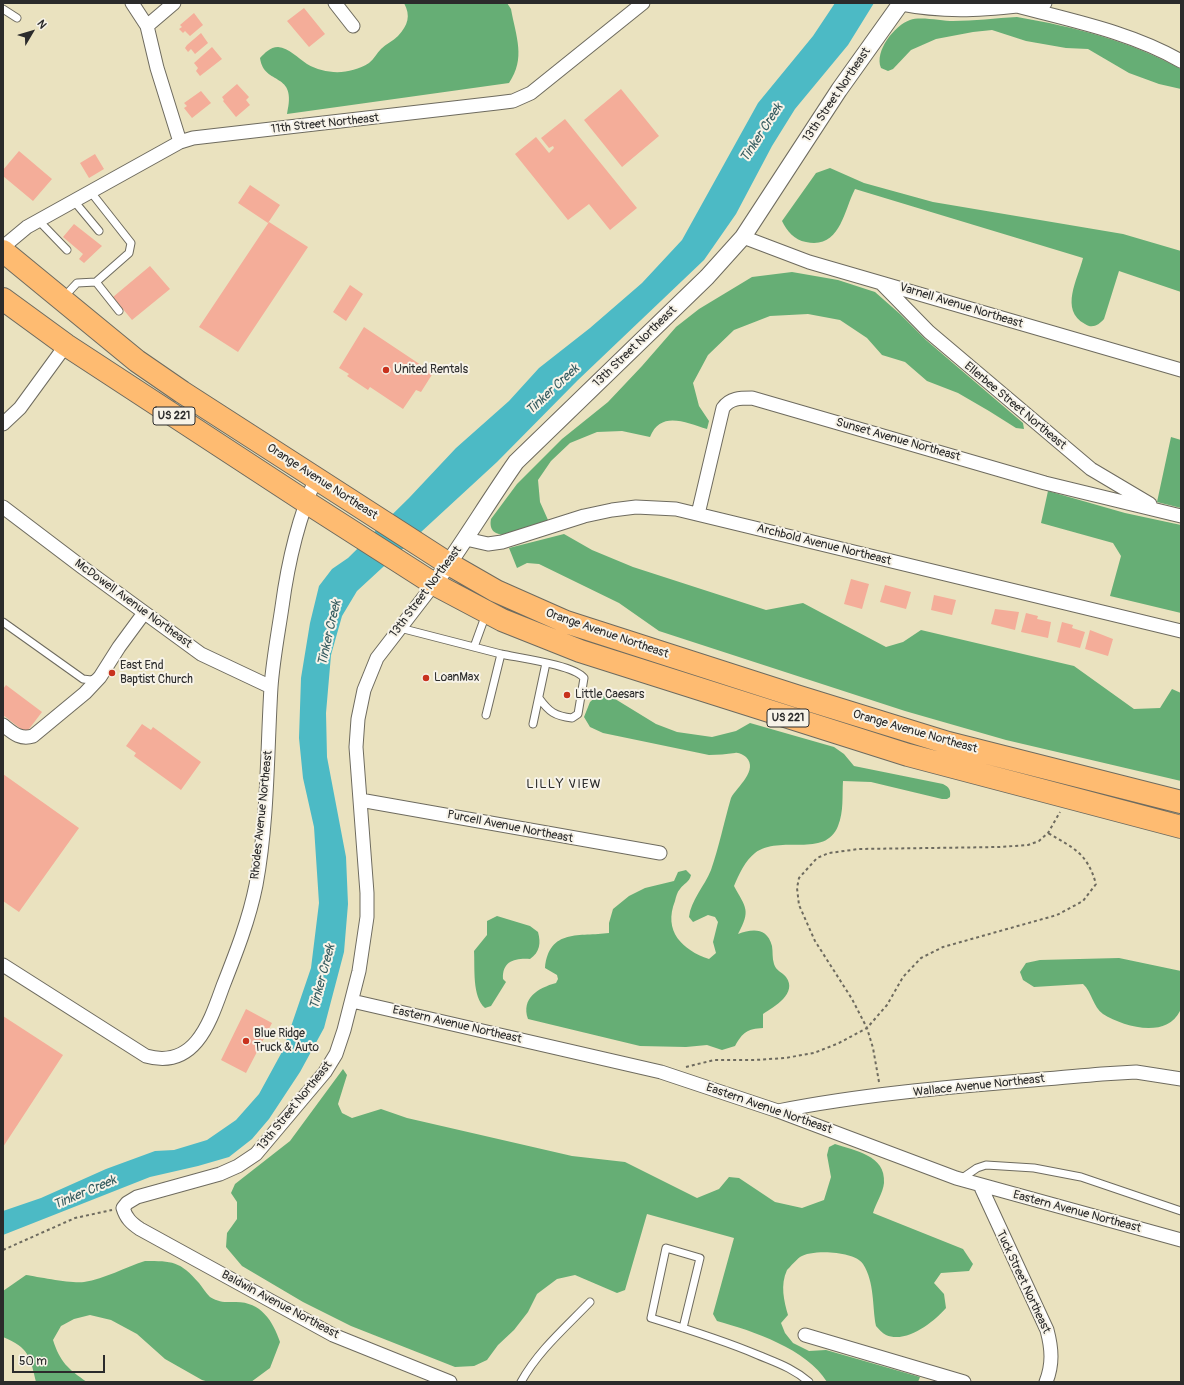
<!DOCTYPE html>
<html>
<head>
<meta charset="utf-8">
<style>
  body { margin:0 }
  #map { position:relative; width:1184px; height:1385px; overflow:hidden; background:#eae2bf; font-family:Pangolin,sans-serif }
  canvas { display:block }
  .frame { position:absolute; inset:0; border:4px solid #2b2b2b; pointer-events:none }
  .north { position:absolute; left:12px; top:12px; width:40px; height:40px; -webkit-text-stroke:3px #f7f3e8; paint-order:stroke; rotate:52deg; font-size:11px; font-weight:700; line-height:16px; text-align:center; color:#2b2b2b }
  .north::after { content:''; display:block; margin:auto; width:14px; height:18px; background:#2b2b2b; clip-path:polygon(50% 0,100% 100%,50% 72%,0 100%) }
  .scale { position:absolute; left:12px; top:1355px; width:93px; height:18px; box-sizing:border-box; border:2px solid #2b2b2b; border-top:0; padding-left:5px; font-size:12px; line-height:14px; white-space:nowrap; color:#2b2b2b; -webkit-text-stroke:3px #f7f3e8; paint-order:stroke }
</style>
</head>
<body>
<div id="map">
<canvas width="1184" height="1385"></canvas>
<div class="frame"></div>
<div class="north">N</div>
<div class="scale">50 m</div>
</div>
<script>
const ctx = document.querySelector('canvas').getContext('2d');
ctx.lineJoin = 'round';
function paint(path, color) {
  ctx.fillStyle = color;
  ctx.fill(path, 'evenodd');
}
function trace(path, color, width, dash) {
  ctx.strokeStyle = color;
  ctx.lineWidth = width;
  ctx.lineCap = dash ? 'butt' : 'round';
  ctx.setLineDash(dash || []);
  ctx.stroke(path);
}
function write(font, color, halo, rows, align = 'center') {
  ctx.font = font + ' Pangolin,sans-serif';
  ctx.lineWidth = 4;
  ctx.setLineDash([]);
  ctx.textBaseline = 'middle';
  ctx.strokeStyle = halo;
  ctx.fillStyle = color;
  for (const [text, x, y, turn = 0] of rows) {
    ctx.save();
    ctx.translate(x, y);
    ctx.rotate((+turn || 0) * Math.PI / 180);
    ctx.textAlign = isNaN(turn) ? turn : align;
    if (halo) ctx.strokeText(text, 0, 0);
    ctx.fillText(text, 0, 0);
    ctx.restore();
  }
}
paint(new Path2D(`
  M404,3H507L511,9C516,37 526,58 509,83L287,114C298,70 264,87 260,58C265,53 270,47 278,47C289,48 298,58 307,64C326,75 350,75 369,63C374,59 377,53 381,49C386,44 393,41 398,36C408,25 411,16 404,3Z
  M1017,17C1075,27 1130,41 1181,69V89L1159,84L1129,73L1088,49L1066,48L1026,41L992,30L973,32L936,39L911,50L893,69L888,71L881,68C874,51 895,25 910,20C920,16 942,21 953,21C974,21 996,18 1017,17Z
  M830,168L864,183L933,202L1123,234L1181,251V292L1119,271L1104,319C1099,325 1092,329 1085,324C1059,310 1078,279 1083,258L855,189C843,213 840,249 806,242C794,240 787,231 782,221L816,173Z
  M792,272L838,280L875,292L900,314L926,340L1023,423L1024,429L1016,428L989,411L958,393L927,381L905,362L882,355L867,338L840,320L808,314L770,316L734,330L708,355L693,383L699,406L709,421L707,429C686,423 661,410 650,437L622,431L597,432L570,443L551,461L538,480L540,502L548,520C540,529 485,549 491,519L517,484L562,439L608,402L642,366L676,327L699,309L752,277Z
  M1171,437L1181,440V508L1157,502Z
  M1048,491L1125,513L1181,525V613L1110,596L1121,556L1113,543L1041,523Z
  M564,534L592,550L633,567L766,610L803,603L886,647L903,642L921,630L1074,666L1134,709L1160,708L1172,689L1181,693V781L1006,740L905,711L659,631L619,603L539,564L527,563L517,568L509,548Z
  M600,693L607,694L656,724L677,732L712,737L736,731L750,723L834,747L844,754L854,766L943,784C949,787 951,790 950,797L947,799H942L871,782L843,781C842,796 844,811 838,826C825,859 780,834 755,853C745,861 739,874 734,886C746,908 751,910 738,934C752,929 767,927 772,946C773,952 772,958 774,964C776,971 782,972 786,977C798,993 774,1007 763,1014V1028C747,1029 743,1032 735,1046L722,1050L707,1045L686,1047L640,1046L528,1019C521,998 538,988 556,983L558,979L557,975L545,968C549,928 580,937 609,933V923L613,909L629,896L645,888L674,881L678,872L686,870L691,875C689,883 684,883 680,889C677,892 676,897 675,901C663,931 682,950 709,959L716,953L713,942L718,922L715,917L708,915L693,922L689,917C691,900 704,887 711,870C719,847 724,822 731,798C737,787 759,770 746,757C743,755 739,752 735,753C726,754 718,755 709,755L603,733L590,727L584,717L590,702Z
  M497,916L530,926L538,932C541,943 540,952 530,959C515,958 502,961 503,979L506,982L491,1006L485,1008C472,997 475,968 474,951L487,935V921Z
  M1119,958L1181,971C1181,980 1184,1005 1180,1011C1166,1039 1124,1027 1103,1014C1093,1007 1092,992 1083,984L1034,987L1023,980L1020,972L1026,963L1040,960Z
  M343,1069L347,1075L338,1104L342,1113L352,1118L381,1109L407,1118L572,1156L625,1162L697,1198L719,1189L729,1177L739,1178L775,1202L802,1208L824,1200L831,1177L827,1155L829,1147L835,1144C855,1151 886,1155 884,1183C883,1193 876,1203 873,1213L963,1249L973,1264L969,1271L941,1273L934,1283L944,1294L946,1308C934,1322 906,1344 886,1335C882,1333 879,1329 876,1326C872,1306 875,1283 863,1264C855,1251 812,1249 800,1257C796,1260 790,1267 787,1270C780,1285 784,1301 788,1315L781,1323L785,1333L793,1343L809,1351L826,1350L920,1377L918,1382H827C807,1349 753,1331 717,1321L713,1314L734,1238L647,1214L625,1290L617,1293L575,1275L557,1279L537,1294L528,1312L514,1330L498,1345L487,1360L474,1366L455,1367L351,1326L303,1302L242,1266L226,1247L227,1233L237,1219V1202L231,1193L235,1184L290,1141Z
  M145,1261C172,1261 180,1261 199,1283C202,1287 206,1293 210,1297C220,1303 226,1302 236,1302C261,1302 273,1321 280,1342L270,1368L251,1382H209L202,1380L165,1359L137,1334L111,1320L90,1315L74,1319L61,1326L53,1340C60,1362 68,1369 87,1382H36C30,1356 29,1348 3,1337V1291L26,1275C39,1277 73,1284 84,1282C105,1279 125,1267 145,1261Z`), '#66ae75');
paint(new Path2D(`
  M835,3H874L848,45L795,109L772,146L736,214L704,260L578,380L497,462L357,591L342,616L331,655L326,713L327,757L346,857L348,904L344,952L324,1028L300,1072L269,1119L252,1139L229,1157L198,1166L150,1177L3,1235V1211L41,1198L106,1169L155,1151L174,1150L207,1140L236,1120L259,1094L283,1050L311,968L319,903L314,827L303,778L299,738L301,678L310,623L319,586L332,569L348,558L409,498L456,448L509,401L539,368L590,328L642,283L682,240L758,103L813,36Z`), '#4cbac5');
paint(new Path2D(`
  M304,8L325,34L309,47L287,21Z
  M194,13L203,25L190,36L185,31L183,33L179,29L182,27L180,25Z
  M201,33L208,43L195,54L191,49L188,52L185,48L187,45Z
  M212,47L222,59L200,76L196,71L198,68L194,63Z
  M237,84L249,97L246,100L250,105L236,117L223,101L224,100L222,97Z
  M621,89L659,136L622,167L584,120Z
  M201,91L211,103L192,118L184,108L187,106L184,103Z
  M565,119L637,208L610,230L589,204L568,220L515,154L536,137L549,153L554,148L553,146L549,148L541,138Z
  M19,151L52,179L33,201L3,176V170Z
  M95,154L104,169L89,178L80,163Z
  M250,185L280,205L268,223L238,203Z
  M269,222L308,247L238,352L199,327Z
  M74,224L102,246L84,263L79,259L83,254L63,237Z
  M150,266L170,289L132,320L113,297Z
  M350,285L363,294L346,321L333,312Z
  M364,327L433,373L421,392L416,390L403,409L370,387L368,390L347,376L349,374L339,368Z
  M851,579L869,584L862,609L844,604Z
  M885,585L911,592L906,609L880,602Z
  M934,595L956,600L952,615L931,610Z
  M995,609L1019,612L1015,630L991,624Z
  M1026,613L1038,616L1037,619L1051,622L1048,638L1021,632Z
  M1062,622L1073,625L1072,628L1085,632L1080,648L1057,642Z
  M1090,630L1113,639L1108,656L1085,649Z
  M6,685L42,712L26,733L3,715V689Z
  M142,724L151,730L153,727L201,762L181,790L134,756L136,753L126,746Z
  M3,774L79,828L19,912L3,901Z
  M246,1009L272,1023L246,1073L221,1060Z
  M3,1016L63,1055L3,1147Z`), '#f4ad99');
const service = new Path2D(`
  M3,9L17,18
  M74,201L99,231
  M39,221L67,250
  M96,282L119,311
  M63,298L77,283L96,282L129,253L131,243L90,191
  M3,622L83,679L91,680L96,678
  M400,628L501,654L486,715
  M474,647L486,614
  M501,654C519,658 574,665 584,678L578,714L572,718C555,716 549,712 539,698
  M533,724L546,663
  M961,1179L977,1168L986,1165L1034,1168L1081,1177L1181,1211
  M683,1328L700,1258L666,1248L651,1318C687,1329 723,1340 758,1355C777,1363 793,1368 809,1382
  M521,1382C538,1351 565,1328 590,1302`);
const minor = new Path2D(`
  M132,3L147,26L157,68L180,142
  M335,3L353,26
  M900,4C950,14 995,9 1045,3
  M1017,6C1073,21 1130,32 1181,61
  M147,26L174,3
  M743,237L809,262L1181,370
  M3,247L27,227L180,142L193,138L497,103L513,101L531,93L643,3
  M882,284L929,332L1091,469L1150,504
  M3,424L20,408L66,345
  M3,507L82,567L201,654L271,687
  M698,514L723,408C730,398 740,398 752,398L1045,483L1181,516
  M466,539L488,544L502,542L584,516L612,510L636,507L676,509L1181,631
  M434,584L377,658L364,690L358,719L356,747L367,893V917L359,971L344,1030L336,1054L325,1072L256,1154L238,1166L220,1174L137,1197L127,1203L123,1208C126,1218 131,1223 140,1229L333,1335L450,1382
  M3,725C13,733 20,740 33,736L85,693L100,677L119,647L144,613
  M360,800L660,853
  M3,965L146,1056C195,1070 210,1022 223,986C236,953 249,920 256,885C268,820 267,753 271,687C273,660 278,634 282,607C288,562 298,519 316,478
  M352,1001L661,1072L778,1111L956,1178L1181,1240
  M778,1111C884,1090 994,1084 1102,1074L1136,1072L1181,1079
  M980,1185L1047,1330C1052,1349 1053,1364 1046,1382
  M805,1335L964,1382`);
const tertiary = new Path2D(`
  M434,584C463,544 488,502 516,462L707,277L743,237L839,90L901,3`);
const trunk = new Path2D(`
  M3,251L137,361L182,392L449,564L496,591L566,622L796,696L948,743L1181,802
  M3,299L66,345L306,502L434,584L502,620L580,651L908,755L1181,827`);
trace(service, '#6e6b5f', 9);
trace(minor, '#6e6b5f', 15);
trace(tertiary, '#6e6b5f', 18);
trace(trunk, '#6e6b5f', 24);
trace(new Path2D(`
  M686,1067L714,1060H755L785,1058L814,1053L839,1043L867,1028L887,1005L903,977L921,958L943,947L1057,915L1083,901L1096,884C1087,853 1075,849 1048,833
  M879,1082L873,1048L867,1028L852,999L815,941L799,905L797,888L799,878L817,858L829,853L859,849L1000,847L1028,845L1039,841L1048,833L1060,812
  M3,1250L75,1218L112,1210`), '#6e6b5f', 2, [3, 3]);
trace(service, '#fff', 7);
trace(minor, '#fff', 13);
trace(tertiary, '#fff', 16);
trace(trunk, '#febb71', 22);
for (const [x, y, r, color] of [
  [386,370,4,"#c8321e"],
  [112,673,4,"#c8321e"],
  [426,678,4,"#c8321e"],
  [567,695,4,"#c8321e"],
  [246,1041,4,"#c8321e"]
]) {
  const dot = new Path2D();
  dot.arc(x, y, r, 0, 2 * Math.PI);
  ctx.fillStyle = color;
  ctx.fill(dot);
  trace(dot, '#f7f3e8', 1.5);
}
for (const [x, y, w] of [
  [174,416,42],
  [788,718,42]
]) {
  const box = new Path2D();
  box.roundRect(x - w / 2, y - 9, w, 18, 3);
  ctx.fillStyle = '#f7f3e8';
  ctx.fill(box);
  trace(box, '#2b2b2b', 1);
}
write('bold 11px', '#2b2b2b', null, [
  ["US 221",174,416],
  ["US 221",788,718]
]);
write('12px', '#2b2b2b', '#f7f3e8', [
  ["13th Street Northeast",837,95,-56],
  ["11th Street Northeast",325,124,-6],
  ["Varnell Avenue Northeast",961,306,17],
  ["13th Street Northeast",635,347,-44],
  ["Ellerbee Street Northeast",1015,406,40],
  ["Sunset Avenue Northeast",898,440,16],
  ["Orange Avenue Northeast",322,482,33],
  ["Archbold Avenue Northeast",824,545,14],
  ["13th Street Northeast",426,592,-53],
  ["McDowell Avenue Northeast",133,604,36],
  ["Orange Avenue Northeast",607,634,19],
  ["Orange Avenue Northeast",915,732,16],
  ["Rhodes Avenue Northeast",262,815,-84],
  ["Purcell Avenue Northeast",510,827,11],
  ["Eastern Avenue Northeast",457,1025,13],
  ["Wallace Avenue Northeast",979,1086,-6],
  ["13th Street Northeast",295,1106,-51],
  ["Eastern Avenue Northeast",769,1109,19],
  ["Eastern Avenue Northeast",1077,1212,15],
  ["Tuck Street Northeast",1023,1282,65],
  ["Baldwin Avenue Northeast",280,1305,28]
]);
write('12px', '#2b2b2b', '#f7f3e8', [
  ["United Rentals",394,370],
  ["East End",120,666],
  ["Baptist Church",120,680],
  ["LoanMax",434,678],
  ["Little Caesars",575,695],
  ["Blue Ridge",254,1034],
  ["Truck & Auto",254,1048]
], 'left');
write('italic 13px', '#375d61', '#f7f3e8', [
  ["Tinker Creek",762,133,-57],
  ["Tinker Creek",553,390,-43],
  ["Tinker Creek",330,633,-77],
  ["Tinker Creek",323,977,-75],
  ["Tinker Creek",85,1193,-23]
]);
ctx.letterSpacing = '1px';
write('13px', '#2b2b2b', '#f7f3e8', [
  ["LILLY VIEW",564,785]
]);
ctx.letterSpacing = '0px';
</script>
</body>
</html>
